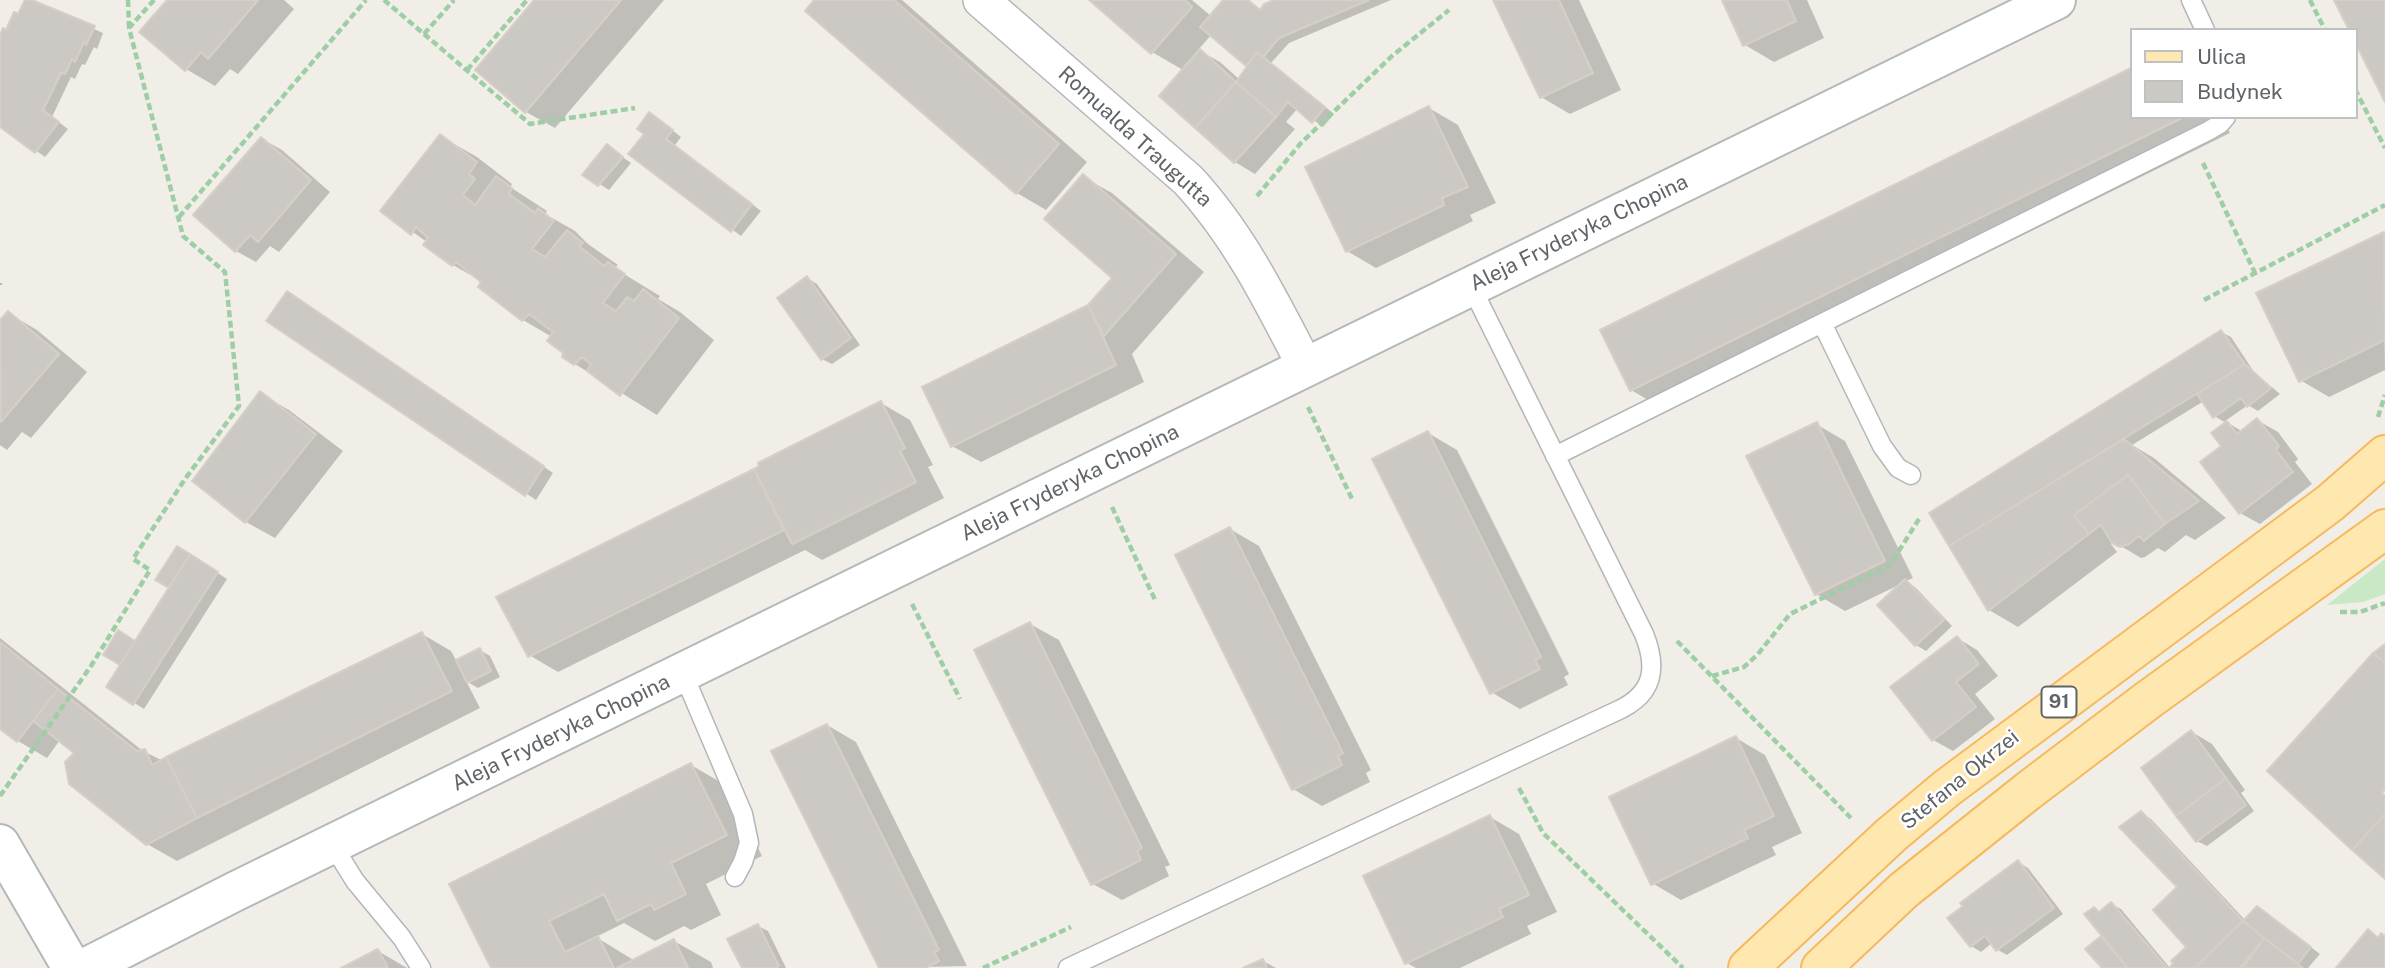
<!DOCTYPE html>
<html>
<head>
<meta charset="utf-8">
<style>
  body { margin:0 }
  #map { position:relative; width:2385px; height:968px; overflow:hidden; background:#f1eee8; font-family:"Public Sans",sans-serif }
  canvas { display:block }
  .legend { position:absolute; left:2130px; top:28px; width:228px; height:91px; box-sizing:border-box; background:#fff; border:2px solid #bfc1c3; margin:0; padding:9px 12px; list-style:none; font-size:21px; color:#5f6468 }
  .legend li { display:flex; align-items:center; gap:14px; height:35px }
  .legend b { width:35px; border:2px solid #bfc1c3 }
</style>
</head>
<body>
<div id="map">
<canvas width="2385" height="968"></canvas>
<ul class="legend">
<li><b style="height:9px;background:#ffe8af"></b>Ulica</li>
<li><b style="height:19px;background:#ccc9c5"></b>Budynek</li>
</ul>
</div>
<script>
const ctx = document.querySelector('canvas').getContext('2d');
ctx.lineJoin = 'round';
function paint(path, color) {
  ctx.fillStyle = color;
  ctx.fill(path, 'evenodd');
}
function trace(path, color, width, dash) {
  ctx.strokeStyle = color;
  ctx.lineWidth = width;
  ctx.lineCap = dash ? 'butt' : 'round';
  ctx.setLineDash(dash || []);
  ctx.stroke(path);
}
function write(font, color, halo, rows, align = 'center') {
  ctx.font = font + ' "Public Sans",sans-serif';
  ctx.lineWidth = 5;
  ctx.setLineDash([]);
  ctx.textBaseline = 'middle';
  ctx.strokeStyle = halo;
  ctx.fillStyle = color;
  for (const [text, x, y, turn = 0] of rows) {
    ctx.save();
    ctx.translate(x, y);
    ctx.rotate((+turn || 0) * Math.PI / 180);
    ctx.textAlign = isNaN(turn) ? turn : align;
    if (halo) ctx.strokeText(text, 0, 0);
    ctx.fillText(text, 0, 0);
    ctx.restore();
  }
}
paint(new Path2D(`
  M2385,559V594L2363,602L2327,605Z`), '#c8e9c4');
paint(new Path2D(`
  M27,0L103,33L97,49L94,47L85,65L82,64L75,79L71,77L52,117L68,129L45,157L0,124V40L19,16Z
  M169,0H284L294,9L238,74L230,69L215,86L186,69Z
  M536,0H664L555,128L526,112Z
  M816,0H902L1087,162L1046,210L1017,193Z
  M1092,0H1192L1211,16L1225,0H1248L1262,11L1279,0H1391L1289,43L1271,63L1334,114L1323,127L1298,108L1286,122L1295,129L1255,174L1235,162L1161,96L1183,70L1152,52ZM1212,34L1248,65L1240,80L1220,62L1198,50Z
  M1495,0H1579L1621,90L1570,114L1541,97Z
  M1723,0H1807L1824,38L1774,62L1745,45Z
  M2131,70V117H2222L2230,133L1667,411L1631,390L1602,331Z
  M1429,108L1458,125L1496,203L1470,215L1473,221L1376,268L1347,251Z
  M659,120L681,137L675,145L761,211L741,236L630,154Z
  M440,136L477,157L512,184L510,187L547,211L545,214L575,231L588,244L618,265L614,268L660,296L658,299L680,312L714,340L657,415L575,364L552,337L523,320L483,282L453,265L427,242L383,211Z
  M262,139L282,150L330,192L279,252L270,246L256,262L236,251L195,215Z
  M607,146L631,163L609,190L584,174Z
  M1083,177L1112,193L1204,272L1132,354L1144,382L981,462L952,446L924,388L1089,306L1115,278Z
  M2383,234L2385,370L2329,397L2300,380Z
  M807,278L817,284L860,345L832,364L822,359Z
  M297,299L553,473L536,500L268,321Z
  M8,313L37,330L87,372L31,438L22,432L7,450L0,445V323Z
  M2221,332L2231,337L2254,372L2280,394L2258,411L2248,405L2225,421L2243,432L2257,420L2278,432L2298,459L2295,462L2312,484L2260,524L2240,513L2224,446L2226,423L2214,416L2204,401L2132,445L2154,458L2226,518L2195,540L2186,535L2165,552L2158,548L2145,557L2141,558L2114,542L2111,544L2117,552L2018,627L1989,610L1931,514Z
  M260,394L289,410L343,451L275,538L246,522L194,480Z
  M881,403L910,420L933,465L928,467L944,498L822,560L805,550L558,672L529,655L755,471Z
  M1816,424L1845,441L1913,578L1906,581L1915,587L1952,626L1926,651L1916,645L1879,605L1901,584L1845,611L1816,594Z
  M1428,433L1457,450L1569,674L1564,677L1568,685L1520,709L1491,692Z
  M1230,529L1259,546L1371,770L1366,773L1370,782L1322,806L1293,789Z
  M178,548L227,579L144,709L108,686L122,665L119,633L136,643L171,587Z
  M1030,624L1059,640L1170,865L1165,867L1169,876L1122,900L1093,884Z
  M422,634L451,651L457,662L480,650L490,656L500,677L478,688L466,681L480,708L177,861L147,844L77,752L60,740L47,758L18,741L0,727V638L143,751L163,761Z
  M1957,638L1977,650L1998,676L1975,694L1995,719L1953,751L1933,740Z
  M827,725L856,742L967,966L881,968Z
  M2192,732L2212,744L2245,790L2241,793L2254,811L2207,846L2197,841Z
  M1736,738L1765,755L1802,833L1772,847L1776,855L1681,900L1652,883Z
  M691,765L727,786L762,856L706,884L721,915L691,930L684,926L655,941L624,923L596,937L635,961L674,941L711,962L713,968H493Z
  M2141,813L2151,819L2246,921L2267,914L2320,954L2308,968H2171L2189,947L2179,887Z
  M1490,817L1519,834L1557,912L1527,926L1531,934L1460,968H1416L1407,963Z
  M2018,862L2028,868L2063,914L2007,955L1998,950L1992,943L1981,952L1971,946Z
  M2111,904L2121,909L2170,968H2105L2088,949L2103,936L2094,909L2101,913Z
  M758,926L768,931L786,968H744Z
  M378,951L407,968H345Z
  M1263,961L1276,968H1247Z`), '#0003');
const building = new Path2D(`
  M25,0H32L95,26L86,45L84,42L75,62L72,59L65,74L61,73L43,110L59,122L35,153L0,127V35L3,28L6,30L14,12L18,14Z
  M167,0H258L208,59L201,52L185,71L139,32Z
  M534,0H621L525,113L475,70Z
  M814,0H894L1059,144L1016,194L805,11Z
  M1089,0H1185L1192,7L1151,54Z
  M1223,0H1248L1260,10L1264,4L1274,0H1369L1279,38L1263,57L1257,52L1246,66L1200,27Z
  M1493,0H1559L1593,73L1540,98Z
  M1722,0H1787L1796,21L1743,46Z
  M2334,0H2385V102L2355,42V30H2349Z
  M1200,49L1236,82L1195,128L1159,96Z
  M1257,52L1325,107L1312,123L1288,102L1276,117L1236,82Z
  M2131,68V117H2184L1630,391L1600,330Z
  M1236,82L1276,117L1234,163L1195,128Z
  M1429,106L1468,187L1442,198L1444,205L1346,252L1305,167Z
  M649,112L673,130L666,139L752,204L731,232L628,154L644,134L637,129Z
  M440,134L477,162L469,174L475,179L463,195L475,205L496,176L512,188L509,194L535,213L538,208L554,221L532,249L545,257L567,230L583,243L579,246L604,266L608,262L625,274L603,303L616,311L627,297L634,301L643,289L679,318L620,396L587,371L591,364L582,357L574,365L562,357L563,353L547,341L553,332L529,314L522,321L478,287L481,282L456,262L452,266L423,245L428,238L416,227L411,235L380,211Z
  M261,137L311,180L258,242L250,235L235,252L193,215Z
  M607,144L623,157L598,186L582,175Z
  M1083,174L1176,254L1104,336L1088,305L1112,278L1044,219Z
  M2384,232L2385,340L2299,382L2256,293Z
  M807,276L851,338L821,360L777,298Z
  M287,291L544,466L525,496L266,321Z
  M1088,305L1116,365L951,447L922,387Z
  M8,311L59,354L1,422L0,320Z
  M2221,330L2245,364L1949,546L1929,513Z
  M2245,364L2271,388L2247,407L2241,398L2213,418L2197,394Z
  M260,391L316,434L245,523L192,481Z
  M881,401L905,448L900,451L916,482L792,544L754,469L759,466L758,463Z
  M2257,418L2279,446L2276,450L2293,472L2239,514L2200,462L2221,446L2211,433L2227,421L2237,434Z
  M1817,422L1885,561L1815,595L1746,456Z
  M1428,431L1541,657L1535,660L1540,669L1490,694L1372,459Z
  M2124,439L2199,501L2165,524L2128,475L2074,515L2089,534L1988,611L1949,546Z
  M754,469L784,530L528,657L496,597Z
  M2128,475L2165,524L2144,541L2139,536L2129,544L2120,547L2112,543L2101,525L2089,534L2074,515Z
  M1230,527L1343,753L1338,756L1342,765L1292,790L1175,555Z
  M177,546L190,554L169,588L155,580Z
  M190,554L218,572L133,705L106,687Z
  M1905,579L1944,620L1915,646L1877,605Z
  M1030,622L1142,848L1137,851L1141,860L1091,885L974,650Z
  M118,630L135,641L120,665L103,655Z
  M422,632L452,691L197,818L166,757Z
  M1957,636L1979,664L1956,682L1976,707L1932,741L1890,687Z
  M0,642L58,689L17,742L0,729Z
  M2385,644V663L2373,653Z
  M480,648L491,671L467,683L456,660Z
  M2373,653L2385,663V789L2382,793L2385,796V814L2352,850L2267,771Z
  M58,689L137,751L145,749L152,765L166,757L197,818L146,845L69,784L65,762L74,753L33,721Z
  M827,724L939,950L934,952L939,961L926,968H879L771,751Z
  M2191,730L2226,778L2176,816L2141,768Z
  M1736,736L1774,816L1744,830L1748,838L1651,885L1609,797Z
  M691,763L727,835L671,863L686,894L654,910L651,904L617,921L604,894L549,921L565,952L598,936L614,968H491L449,884Z
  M2226,778L2246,805L2196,842L2176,816Z
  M2141,811L2243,921L2195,968H2169L2173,963L2171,961L2186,947L2153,910L2177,887L2119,827Z
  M2385,814V879L2352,850Z
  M1490,815L1529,895L1499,909L1503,917L1405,964L1363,876Z
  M2018,860L2054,908L1996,951L1985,936L1970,947L1947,918L1963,906L1960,903Z
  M2111,902L2167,968H2128L2084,914L2094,907L2099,912Z
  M2257,906L2311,947L2298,964L2243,921Z
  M2243,921L2264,938L2240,968H2195Z
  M758,924L779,966L775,968H742L727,939Z
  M2368,929L2378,938L2381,933L2385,936V968H2336Z
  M2101,936L2125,965L2128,968H2102L2085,949Z
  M2264,938L2298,964L2303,968H2243Z
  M674,939L688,968H617Z
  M378,949L388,968H341Z
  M1263,959L1267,968H1243Z`);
paint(building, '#ccc9c5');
trace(building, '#d7cfc5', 2);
const lane = new Path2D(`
  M2191,0L2205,30
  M1822,323L1882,446L1898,468L1911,475
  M1555,456L2208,131L2220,124L2226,117
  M683,673L743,814L749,843L743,862L735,877
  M332,844L355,881L402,938L421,968
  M1068,968L1621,709C1655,692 1657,666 1644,634L1471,286`);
const street = new Path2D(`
  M981,0L1188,180C1239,235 1272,302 1306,368`);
const secondary = new Path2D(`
  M0,844L72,968
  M85,968L236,891L2056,0`);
const primary = new Path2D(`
  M1748,968L1891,835L1947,788L2330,503L2385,455
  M1821,968L1904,890L2028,791L2148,700L2385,529`);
trace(lane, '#b3b6ba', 21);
trace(street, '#b3b6ba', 38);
trace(secondary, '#b4b8bc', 42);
trace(primary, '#f7b85b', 42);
trace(new Path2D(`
  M128,0L129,27
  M384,0L530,124L635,108
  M2310,0L2325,30
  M424,34L454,0
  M467,70L527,0
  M2355,89L2385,148
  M2203,163L2255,273
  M1257,196L1301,143L1392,56L1449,10
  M179,217L366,0
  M0,283V285
  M2204,300L2385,205
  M1308,407L1352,499
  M2378,417L2385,395
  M1112,507L1156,602
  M912,604L960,699
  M2340,612H2360L2385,603
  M1677,641L1851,818
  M1712,676L1744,667L1758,654L1790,614L1890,565L1919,519
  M1519,788L1543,833L1683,968
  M0,796L91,666L150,570L133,559L185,479L239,406L225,272L183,236L129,28L154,0
  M983,968L1071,927`), '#9dcea6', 4.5, [7, 3.5]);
trace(lane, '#fff', 18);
trace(street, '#fff', 35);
trace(secondary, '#fff', 38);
trace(primary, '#ffe8af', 38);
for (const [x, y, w] of [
  [2059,702,35]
]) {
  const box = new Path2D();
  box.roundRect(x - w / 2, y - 15.5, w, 31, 5);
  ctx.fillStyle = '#fff';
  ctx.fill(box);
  trace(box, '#5f6468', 2);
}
write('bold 19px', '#5f6468', null, [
  ["91",2059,702]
]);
write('21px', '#5f6468', '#fff', [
  ["Romualda Traugutta",1135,137,42],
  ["Aleja Fryderyka Chopina",1579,233,-26],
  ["Aleja Fryderyka Chopina",1070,483,-26],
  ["Aleja Fryderyka Chopina",561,733,-26],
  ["Stefana Okrzei",1960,780,-39]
]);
</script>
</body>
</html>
